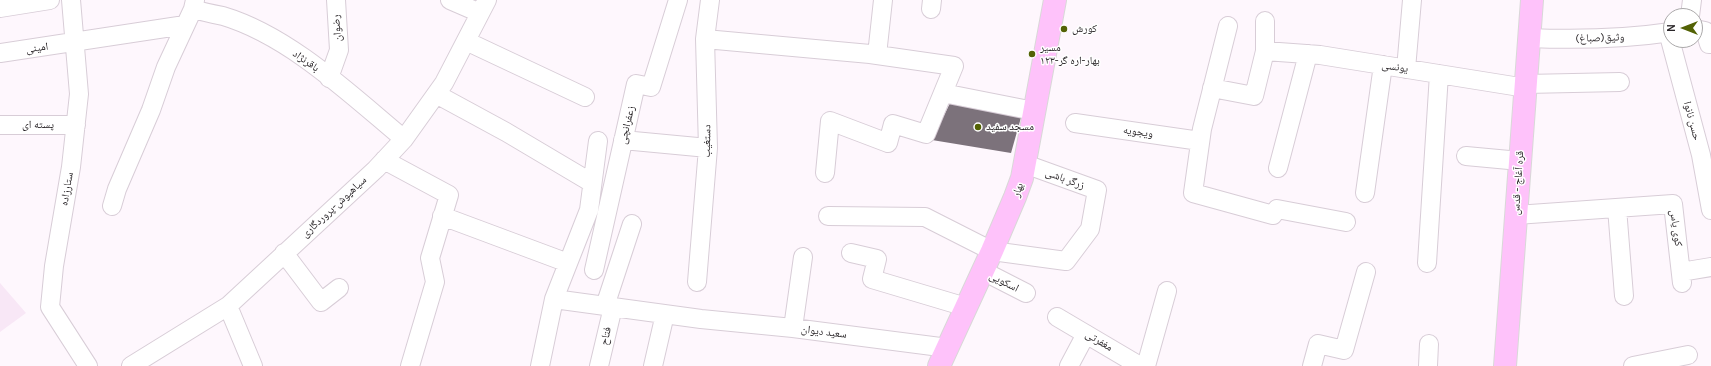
<!DOCTYPE html>
<html>
<head>
<meta charset="utf-8">
<style>
  body { margin:0 }
  #map { position:relative; width:1711px; height:366px; overflow:hidden; background:#fef7fd; font-family:Karla,sans-serif }
  canvas { display:block }
  .north { position:absolute; left:1663px; top:8px; width:40px; height:40px; box-sizing:border-box; background:#fff; border:1px solid #aaa8a9; border-radius:50%; rotate:270deg; font-size:11px; font-weight:700; line-height:16px; text-align:center; color:#2a2629 }
  .north::after { content:''; display:block; margin:auto; width:14px; height:18px; background:#536205; clip-path:polygon(50% 0,100% 100%,50% 72%,0 100%) }
</style>
</head>
<body>
<div id="map">
<canvas width="1711" height="366"></canvas>
<div class="north">N</div>
</div>
<script>
const ctx = document.querySelector('canvas').getContext('2d');
ctx.lineJoin = 'round';
function paint(path, color) {
  ctx.fillStyle = color;
  ctx.fill(path, 'evenodd');
}
function trace(path, color, width, dash) {
  ctx.strokeStyle = color;
  ctx.lineWidth = width;
  ctx.lineCap = dash ? 'butt' : 'round';
  ctx.setLineDash(dash || []);
  ctx.stroke(path);
}
function write(font, color, halo, rows, align = 'center') {
  ctx.font = font + ' Karla,"Noto Naskh Arabic",sans-serif';
  ctx.lineWidth = 3;
  ctx.setLineDash([]);
  ctx.textBaseline = 'middle';
  ctx.strokeStyle = halo;
  ctx.fillStyle = color;
  for (const [text, x, y, turn = 0] of rows) {
    ctx.save();
    ctx.translate(x, y);
    ctx.rotate((+turn || 0) * Math.PI / 180);
    ctx.textAlign = isNaN(turn) ? turn : align;
    if (halo) ctx.strokeText(text, 0, 0);
    ctx.fillText(text, 0, 0);
    ctx.restore();
  }
}
paint(new Path2D(`
  M0,283L26,313L0,332Z`), '#f8e7f6');
paint(new Path2D(`
  M951,101L1022,114L1011,153L932,140Z`), '#7c727b');
const minor = new Path2D(`
  M71,0L79,94L71,167L54,266L50,307L88,366
  M450,0L480,13
  M0,8L50,0
  M193,9C203,12 213,14 223,16C290,36 351,95 404,139
  M931,9L932,0
  M1690,16L1692,0
  M1228,26L1202,129L1193,193L1273,215L1277,209L1346,222
  M1695,29L1705,31L1709,44H1711
  M1668,32L1701,155L1711,210
  M1529,38C1577,40 1624,39 1671,32
  M705,39L870,54L954,66L926,134L893,124L888,143L830,121L825,173
  M466,41L585,97
  M1265,51L1320,55L1526,88
  M0,53L185,25
  M877,55L883,0
  M1406,69L1412,0
  M329,78L339,50L336,0
  M1526,84L1620,82
  M1212,88L1254,96L1265,51V21
  M943,93L1034,111
  M436,94L506,132L592,183
  M1075,123L1200,141
  M0,125H76
  M623,140L708,148
  M1466,156L1520,161
  M384,160L449,195L430,258L435,282L410,366
  M1278,168L1308,54
  M1365,193L1383,65
  M112,206L117,189L151,110L166,67L193,9L195,0
  M1617,208L1624,296
  M1516,215L1673,204L1682,283
  M442,216L568,263
  M828,216L925,217L992,251L1066,261L1090,229L1097,190L1025,164
  M284,253L321,302L339,288
  M851,253L877,259L872,279L966,307
  M1427,263L1439,74
  M594,270L636,84L651,87L678,0
  M983,271L1026,293
  M1681,272L1711,267
  M697,282L708,148L705,39L710,0
  M554,299L701,319L793,328L948,348
  M228,306L253,366
  M605,306L632,224
  M1057,317L1140,366
  M793,328L803,257
  M131,366L228,306L376,169L404,139L444,83L487,0
  M540,366L554,299L589,210L598,141
  M599,366L613,307
  M653,366L665,314
  M1069,366L1086,334
  M1146,366L1167,291
  M1312,366L1318,344L1344,350L1366,272
  M1428,366L1429,344
  M1633,366L1688,355`);
const major = new Path2D(`
  M939,366L992,251L1015,197L1022,178L1055,0
  M1505,366L1532,0`);
trace(minor, '#d8cdd7', 20);
trace(major, '#d9d8d8', 24);
trace(minor, '#fff', 18);
trace(major, '#fec2fa', 22);
for (const [x, y, r, color] of [
  [1064,29,4,"#536205"],
  [1032,54,4,"#536205"],
  [978,127,4,"#536205"]
]) {
  const dot = new Path2D();
  dot.arc(x, y, r, 0, 2 * Math.PI);
  ctx.fillStyle = color;
  ctx.fill(dot);
  trace(dot, '#fff', 1.5);
}
write('11px', '#2a2629', '#fff', [
  ["رضوان",337,28,-95],
  ["وثیق(صباغ)",1600,38,-2],
  ["امینی",37,48,-8],
  ["باقرنژاد",306,61,35],
  ["یونسی",1395,67,9],
  ["حسن نانوا",1692,121,75],
  ["پسته ای",38,125],
  ["زعفرانچی",627,125,-77],
  ["ویجویه",1138,132,8],
  ["دستغیب",707,141,-89],
  ["زرگر باشی",1065,179,20],
  ["قره آغاج - قدس",1518,183,-86],
  ["ستارزاده",67,189,-80],
  ["بهار",1018,190,-71],
  ["سیاهپوش-پروردگاری",334,207,-43],
  ["کوی یاس",1676,228,82],
  ["اسکویی",1004,282,27],
  ["سعید دیوان",824,332,7],
  ["فتاح",606,336,-77],
  ["مغفرتی",1099,341,31]
]);
write('11px', '#2a2629', '#fff', [
  ["کورش",1072,29],
  ["مسیر",1040,48],
  ["۱۲۳-بهار-اره گر",1040,61],
  ["مسجد سفید",986,127]
], 'left');
</script>
</body>
</html>
